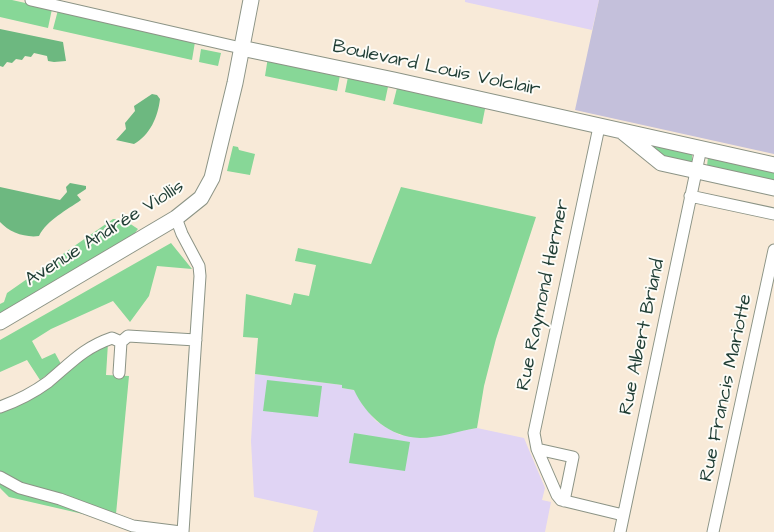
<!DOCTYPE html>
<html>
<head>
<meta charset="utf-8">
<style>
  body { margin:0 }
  canvas { display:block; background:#f8ead8 }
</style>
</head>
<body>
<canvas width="774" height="532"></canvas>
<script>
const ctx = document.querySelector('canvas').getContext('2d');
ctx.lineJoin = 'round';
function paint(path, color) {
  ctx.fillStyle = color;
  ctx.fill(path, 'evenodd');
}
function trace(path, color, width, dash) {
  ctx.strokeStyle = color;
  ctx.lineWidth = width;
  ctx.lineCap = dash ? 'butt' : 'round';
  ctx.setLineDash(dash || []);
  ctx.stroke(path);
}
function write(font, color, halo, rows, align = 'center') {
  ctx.font = font + ' "Architects Daughter",sans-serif';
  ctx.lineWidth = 4;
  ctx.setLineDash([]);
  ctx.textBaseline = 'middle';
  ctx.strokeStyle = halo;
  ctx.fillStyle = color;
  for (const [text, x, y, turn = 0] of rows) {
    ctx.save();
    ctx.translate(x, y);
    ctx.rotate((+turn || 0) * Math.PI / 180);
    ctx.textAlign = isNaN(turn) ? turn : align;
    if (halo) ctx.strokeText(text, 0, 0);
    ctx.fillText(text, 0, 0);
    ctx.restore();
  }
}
paint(new Path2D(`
  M465,0H599L592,30L465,2Z
  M255,374L342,385V388L354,390L363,405L376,421L389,429L400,435L426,437L477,428L524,438L545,488L542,500L551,502L545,532H313L318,511L254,497L251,441Z`), '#e0d4f4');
paint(new Path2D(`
  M599,0H774V154L575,110Z`), '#c4c0db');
paint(new Path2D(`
  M0,0H12L52,9L48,28L0,17Z
  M58,10L195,42L192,60L53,29Z
  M201,49L221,53L218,66L199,62Z
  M268,57L340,75L337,91L265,76Z
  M348,77L389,82L385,101L345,92Z
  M398,84L486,104L482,124L393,104Z
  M643,142L692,151V162C674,168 656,151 643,142Z
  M233,146L238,147L239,150L255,154L250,175L227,171Z
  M708,157L774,169V184L707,166Z
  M401,187L536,217L496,339L484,386L477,428C459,431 438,438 420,438C390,437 366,416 354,390L342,388V385L255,374L258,338L243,337L246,294L291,305L294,293L309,296L316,265L295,261L298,248L371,264Z
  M113,219H123L138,229L134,234L0,318V304L4,302L7,293Z
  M171,243L192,269L157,266L149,296L130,322L113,301L51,329L32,341L42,359L55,353L61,364L40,380L27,360L0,372V340Z
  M108,343L106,375L129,376L116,514L109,520L9,497L0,488V410L81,357Z
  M267,380L322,386L318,417L263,411Z
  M354,433L410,442L405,471L349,463Z`), '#87d797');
paint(new Path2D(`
  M0,29L63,42L66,61L54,62L48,61L47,56L34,53L31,57L25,56L22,60L16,59L12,63L7,62L3,67L0,66Z
  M152,94L157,95L160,99C158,117 150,135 134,144L116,140L126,129L125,123L135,111L134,106Z
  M70,183L86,186V189L77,195L81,200C67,210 47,220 39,236C25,238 9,232 0,222V187L60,200L67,192L66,187Z`), '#6db880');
const street = new Path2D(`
  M31,0L241,48
  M599,127L534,433L537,449L557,495L561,500L623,515
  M690,196L774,214
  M176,218L182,234L199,266L200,276L183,532
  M119,373L121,342L128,336L196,340
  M0,407C17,401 33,393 48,382C71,363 83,348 112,338L121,342
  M537,449L573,457L564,501
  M0,477L20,488L60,499L133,526L181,532
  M620,532L701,148
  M713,532L774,250`);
const secondary = new Path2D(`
  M241,48L394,80L774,165
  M624,133L661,163L774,188
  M0,322L176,218L201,198L212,178L235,83L251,0`);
trace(street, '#8c9486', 13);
trace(secondary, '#8c9486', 17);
trace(street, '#fff', 11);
trace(secondary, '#fff', 15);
write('19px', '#1f3d34', '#fdfcf7', [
  ["Boulevard Louis Volclair",436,69,12],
  ["Avenue Andrée Viollis",105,234,-32],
  ["Rue Raymond Hermer",544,295,-78],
  ["Rue Albert Briand",643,337,-78],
  ["Rue Francis Mariotte",727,388,-78]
]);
</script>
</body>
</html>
